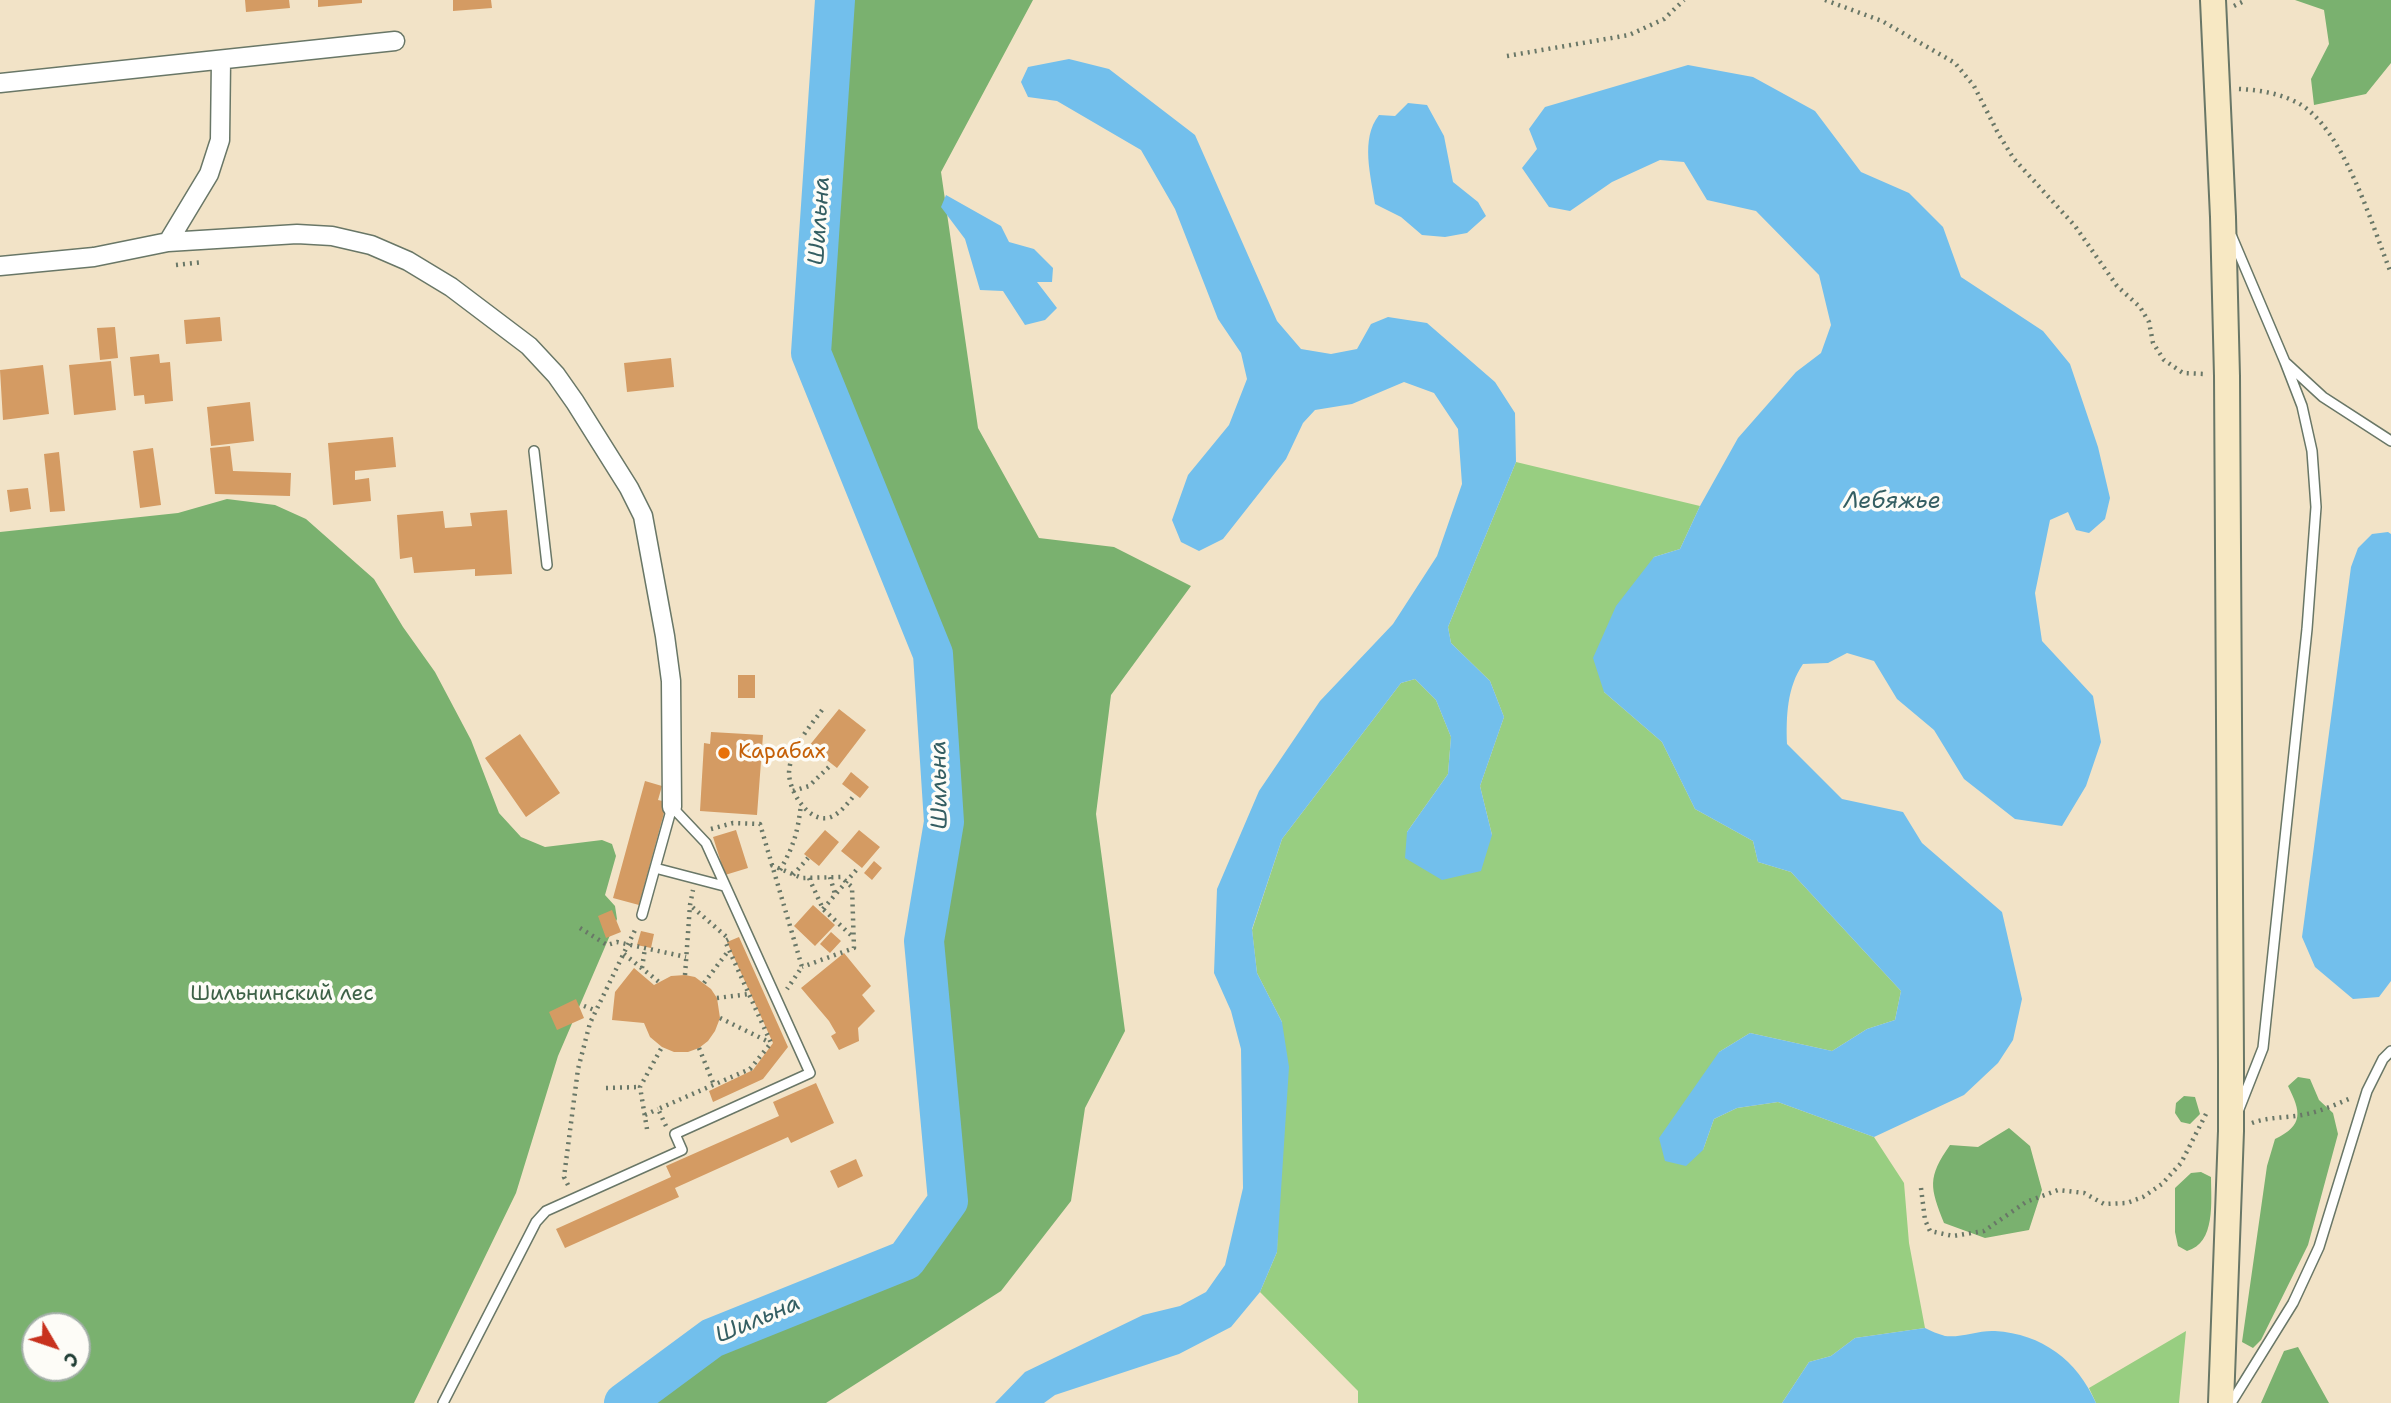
<!DOCTYPE html>
<html>
<head>
<meta charset="utf-8">
<style>
  body { margin:0 }
  #map { position:relative; width:2391px; height:1403px; overflow:hidden; background:#f2e3c7; font-family:"Shantell Sans",sans-serif }
  canvas { display:block }
  .north { position:absolute; left:21px; top:1312px; width:70px; height:70px; box-sizing:border-box; background:#fdfcf7; border:2px solid #a4b0a9; border-radius:50%; rotate:129deg; font-size:19px; font-weight:700; line-height:28px; text-align:center; color:#1f3d34 }
  .north::after { content:''; display:block; margin:auto; width:24px; height:32px; background:#c8321e; clip-path:polygon(50% 0,100% 100%,50% 72%,0 100%) }
</style>
</head>
<body>
<div id="map">
<canvas width="2391" height="1403"></canvas>
<div class="north">С</div>
</div>
<script>
const ctx = document.querySelector('canvas').getContext('2d');
ctx.lineJoin = 'round';
function paint(path, color) {
  ctx.fillStyle = color;
  ctx.fill(path, 'evenodd');
}
function trace(path, color, width, dash) {
  ctx.strokeStyle = color;
  ctx.lineWidth = width;
  ctx.lineCap = dash ? 'butt' : 'round';
  ctx.setLineDash(dash || []);
  ctx.stroke(path);
}
function write(font, color, halo, rows, align = 'center') {
  ctx.font = font + ' "Shantell Sans",sans-serif';
  ctx.lineWidth = 7;
  ctx.setLineDash([]);
  ctx.textBaseline = 'middle';
  ctx.strokeStyle = halo;
  ctx.fillStyle = color;
  for (const [text, x, y, turn = 0] of rows) {
    ctx.save();
    ctx.translate(x, y);
    ctx.rotate((+turn || 0) * Math.PI / 180);
    ctx.textAlign = isNaN(turn) ? turn : align;
    if (halo) ctx.strokeText(text, 0, 0);
    ctx.fillText(text, 0, 0);
    ctx.restore();
  }
}
paint(new Path2D(`
  M1516,462L1700,506L1680,549L1654,557L1604,692L1662,742L1695,809L1753,841L1758,862L1791,872L1901,991L1895,1020L1867,1029L1832,1051L1750,1033L1719,1052L1703,1150L1714,1119L1737,1108L1778,1102L1874,1137L1904,1183L1909,1243L1925,1328L1855,1338L1831,1356L1809,1362L1782,1403H1358V1391L1260,1292L1277,1252L1282,1022L1257,973L1252,930L1282,839L1401,683L1415,679L1436,700L1451,737L1448,774L1407,832L1492,835L1480,786L1504,717L1490,681L1451,643L1448,627Z
  M2186,1331L2179,1403H2096L2089,1388Z`), '#98ce81');
paint(new Path2D(`
  M835,0H1033L941,172L978,428L1039,538L1114,547L1191,586L1111,695L1096,814L1125,1031L1085,1108L1071,1201L1001,1291L826,1403H624L712,1338L906,1260L948,1201L924,941L944,822L933,654L811,353Z
  M2295,0H2391V63L2366,94L2314,105L2311,79L2329,44L2324,10Z
  M227,499L275,505L306,519L374,579L403,627L435,672L471,740L499,813L521,837L545,847L602,840L612,844L616,856L605,895L615,906L617,919L558,1056L516,1193L414,1403H0V532L178,513ZM35,1326H77V1368H35Z
  M2298,1077L2310,1079L2319,1100L2333,1113L2338,1134L2308,1245L2261,1340L2253,1348L2242,1342L2267,1166L2275,1139C2304,1125 2301,1112 2288,1086Z
  M2184,1096L2195,1097L2200,1114L2190,1124L2181,1122L2175,1113L2176,1103Z
  M2009,1128L2030,1146L2042,1190L2029,1230L1985,1238L1944,1223C1930,1187 1927,1178 1950,1145L1978,1147Z
  M2201,1172L2211,1177C2211,1201 2216,1243 2187,1251L2178,1246L2175,1232V1188L2191,1173Z
  M2298,1347L2329,1403H2261L2284,1351Z`), '#7ab16f');
paint(new Path2D(`
  M1069,59L1109,69L1195,135L1277,321L1301,349L1331,354L1357,349L1371,324L1388,317L1427,323L1495,382L1515,413L1516,462L1448,627L1451,643L1490,681L1504,717L1480,786L1492,835L1481,871L1442,880L1405,858L1407,832L1448,774L1451,737L1436,700L1415,679L1401,683L1282,839L1252,929L1257,973L1282,1022L1289,1067L1277,1252L1260,1292L1231,1327L1179,1354L1055,1395L1044,1403H995L1025,1372L1143,1315L1180,1306L1206,1292L1225,1265L1243,1188L1241,1049L1231,1011L1214,973L1217,889L1259,791L1320,701L1393,624L1437,556L1462,484L1458,429L1434,393L1404,382L1352,404L1315,410L1303,423L1286,459L1223,539L1199,551L1181,542L1172,520L1188,475L1229,425L1247,379L1241,353L1218,319L1175,209L1141,150L1057,101L1028,97L1021,82L1028,67Z
  M1688,65L1753,77L1815,111L1861,172L1909,193L1943,227L1961,277L2043,331L2070,364L2098,447L2110,498L2105,519L2089,533L2076,530L2068,512L2050,520L2035,593L2042,641L2093,696L2101,742L2086,786L2062,826L2015,819L1964,779L1934,730L1897,699L1874,661L1847,653L1828,663L1803,664C1787,687 1786,717 1787,744L1842,799L1903,812L1922,843L2002,912L2022,999L2013,1040L1998,1063L1964,1095L1874,1137L1778,1102L1737,1108L1714,1119L1703,1150L1686,1166L1665,1161L1659,1138L1719,1052L1750,1033L1832,1051L1867,1029L1895,1020L1901,991L1791,872L1758,862L1753,841L1695,809L1662,742L1604,692L1593,658L1616,606L1654,557L1680,549L1700,506L1738,438L1796,372L1821,353L1831,325L1819,275L1756,211L1707,200L1684,162L1660,160L1612,182L1570,211L1549,207L1522,168L1537,149L1529,129L1545,107Z
  M1408,103L1427,105L1444,136L1453,182L1478,202L1486,216L1467,233L1445,237L1422,235L1401,217L1375,204C1371,176 1360,139 1379,115L1395,116Z
  M946,195L1001,226L1009,242L1034,249L1053,268L1052,282H1037L1057,308L1045,320L1025,325L1003,291L980,290L965,239L941,207Z
  M2388,532L2391,534V981L2379,997L2353,999L2315,967L2302,937L2351,567L2358,548L2372,534Z
  M1925,1328C1931,1331 1938,1334 1945,1336C1961,1338 1979,1330 1995,1331C2042,1334 2077,1360 2096,1403H1782L1809,1362L1831,1356L1855,1338Z`), '#72bfec');
trace(new Path2D(`
  M624,1403L712,1338L906,1260L948,1201L924,941L944,822L933,654L811,353L835,0`), '#72bfec', 40);
paint(new Path2D(`
  M245,0H289L290,8L246,12Z
  M318,0H362V3L318,7Z
  M453,0H491L492,8L453,11Z
  M220,317L222,341L186,344L184,320Z
  M115,327L118,358L100,360L97,328Z
  M159,354L160,363L170,362L173,401L145,404L144,395L134,396L130,357Z
  M671,358L674,387L627,392L624,363Z
  M111,361L116,410L74,415L69,365Z
  M43,365L49,414L3,420L0,370Z
  M250,402L254,441L211,446L207,407Z
  M393,437L396,467L355,471V480L369,478L371,501L333,505L328,443Z
  M230,446L233,471L291,473L290,496L215,494L210,448Z
  M153,448L161,505L140,508L133,451Z
  M59,452L65,511L50,512L44,454Z
  M28,488L31,509L10,512L7,490Z
  M507,510L512,574L475,576V569L414,573L412,557L400,559L397,515L443,511L445,528L472,526L470,513Z
  M738,675H755V698H738Z
  M839,709L866,730L837,768L809,746Z
  M711,732L763,735L757,815L700,811L704,743L710,744Z
  M520,734L560,793L526,817L485,758Z
  M851,772L869,787L860,798L842,784Z
  M645,781L662,786L658,800L667,802L639,905L613,898Z
  M736,830L748,868L725,875L713,837Z
  M825,830L839,842L819,866L804,854Z
  M859,830L880,847L862,868L841,851Z
  M874,861L882,868L872,880L864,873Z
  M813,905L835,925L815,946L794,926Z
  M612,910L621,932L606,938L598,916Z
  M641,931L654,934L651,948L637,945Z
  M831,932L841,941L830,953L820,944Z
  M739,937L788,1047L763,1079L713,1102L709,1091L753,1070L773,1043L727,942Z
  M844,953L871,986L862,995L875,1011L858,1028L859,1041L839,1050L831,1036L836,1033L829,1021L801,988Z
  M634,968L654,985L671,976L685,975L695,977L711,989L717,998L720,1018L715,1031L708,1041L699,1048L688,1052H674L662,1047L650,1037L644,1023L612,1020L615,992Z
  M576,999L584,1018L557,1030L549,1012Z
  M816,1083L834,1123L791,1143L788,1137L675,1188L679,1197L565,1248L556,1229L671,1177L666,1166L779,1116L773,1102Z
  M856,1159L863,1176L838,1188L830,1171Z`), '#d49b63');
const lane = new Path2D(`
  M2232,237L2285,362L2323,397L2391,441
  M534,451L547,565
  M672,807L655,868L724,886
  M642,915L655,868
  M2239,1109L2263,1048L2307,629L2316,507L2312,451L2302,406L2285,362
  M443,1403L536,1222L546,1211L682,1150L675,1134L810,1073L706,843L672,807
  M2231,1403L2293,1303L2319,1247L2367,1091L2383,1059L2391,1051`);
const street = new Path2D(`
  M0,83L395,41
  M168,242L209,174L220,140L221,61
  M0,266L94,257L168,242L297,234L332,236L371,245L408,261L451,287L529,346L556,375L575,402L629,488L643,516L665,636L671,681L672,807`);
const secondary = new Path2D(`
  M2213,0L2223,217L2227,376L2231,1063V1131L2221,1403`);
trace(lane, '#697767', 12);
trace(street, '#697767', 21);
trace(secondary, '#697767', 28);
trace(new Path2D(`
  M1825,0L1882,21L1955,63L1974,86L1999,135L2014,159L2075,226L2117,286L2140,307L2149,322L2153,343L2164,360L2183,373L2205,374
  M2234,6L2246,0
  M1507,56L1629,35L1664,19L1684,0
  M2239,89C2259,90 2278,93 2296,102C2343,125 2372,226 2391,273
  M176,265L203,262
  M822,710C808,729 790,749 789,773C789,791 808,822 828,818C839,815 847,804 853,797
  M793,791L809,786L832,764
  M711,829L733,823L760,824L802,967L787,989
  M771,865L802,878L841,877L852,887L854,948L802,967
  M780,870C794,846 798,831 801,804
  M793,875L808,858
  M830,877L835,894
  M809,878L823,909L853,937
  M823,909L858,868
  M580,928L607,945L617,942L686,957
  M624,954L659,982
  M642,968L645,948
  M685,975L690,905L693,890
  M704,983L729,950
  M717,998L749,994
  M584,1006L597,1011
  M720,1018L769,1042
  M699,1048L714,1085
  M606,1088L640,1087
  M645,1115L658,1109
  M2252,1123C2268,1117 2285,1118 2302,1115C2319,1112 2335,1105 2351,1098
  M666,1126L658,1109L750,1069L771,1043L725,941L729,939L690,905
  M647,1129L640,1087L662,1047
  M568,1185L564,1177L578,1069L590,1023L636,928
  M1921,1188L1925,1220L1930,1231L1953,1236L1984,1231L2026,1202L2058,1190L2084,1193L2104,1204L2127,1203L2143,1197L2162,1184L2181,1163L2208,1110`), '#697767', 4.5, [2, 5]);
trace(lane, '#fff', 9);
trace(street, '#fff', 18);
trace(secondary, '#f7e8c3', 24);
for (const [x, y, r, color] of [
  [724,753,7,"#e8710a"]
]) {
  const dot = new Path2D();
  dot.arc(x, y, r, 0, 2 * Math.PI);
  ctx.fillStyle = color;
  ctx.fill(dot);
  trace(dot, '#fdfcf7', 2.5);
}
write('21px', '#c56008', '#fdfcf7', [
  ["Карабах",738,753]
], 'left');
write('21px', '#3d6147', '#fdfcf7', [
  ["Шильнинский лес",282,995]
]);
write('italic 23px', '#345e62', '#fdfcf7', [
  ["Шильна",820,221,-86],
  ["Лебяжье",1892,502],
  ["Шильна",940,785,-91],
  ["Шильна",758,1320,-23]
]);
</script>
</body>
</html>
